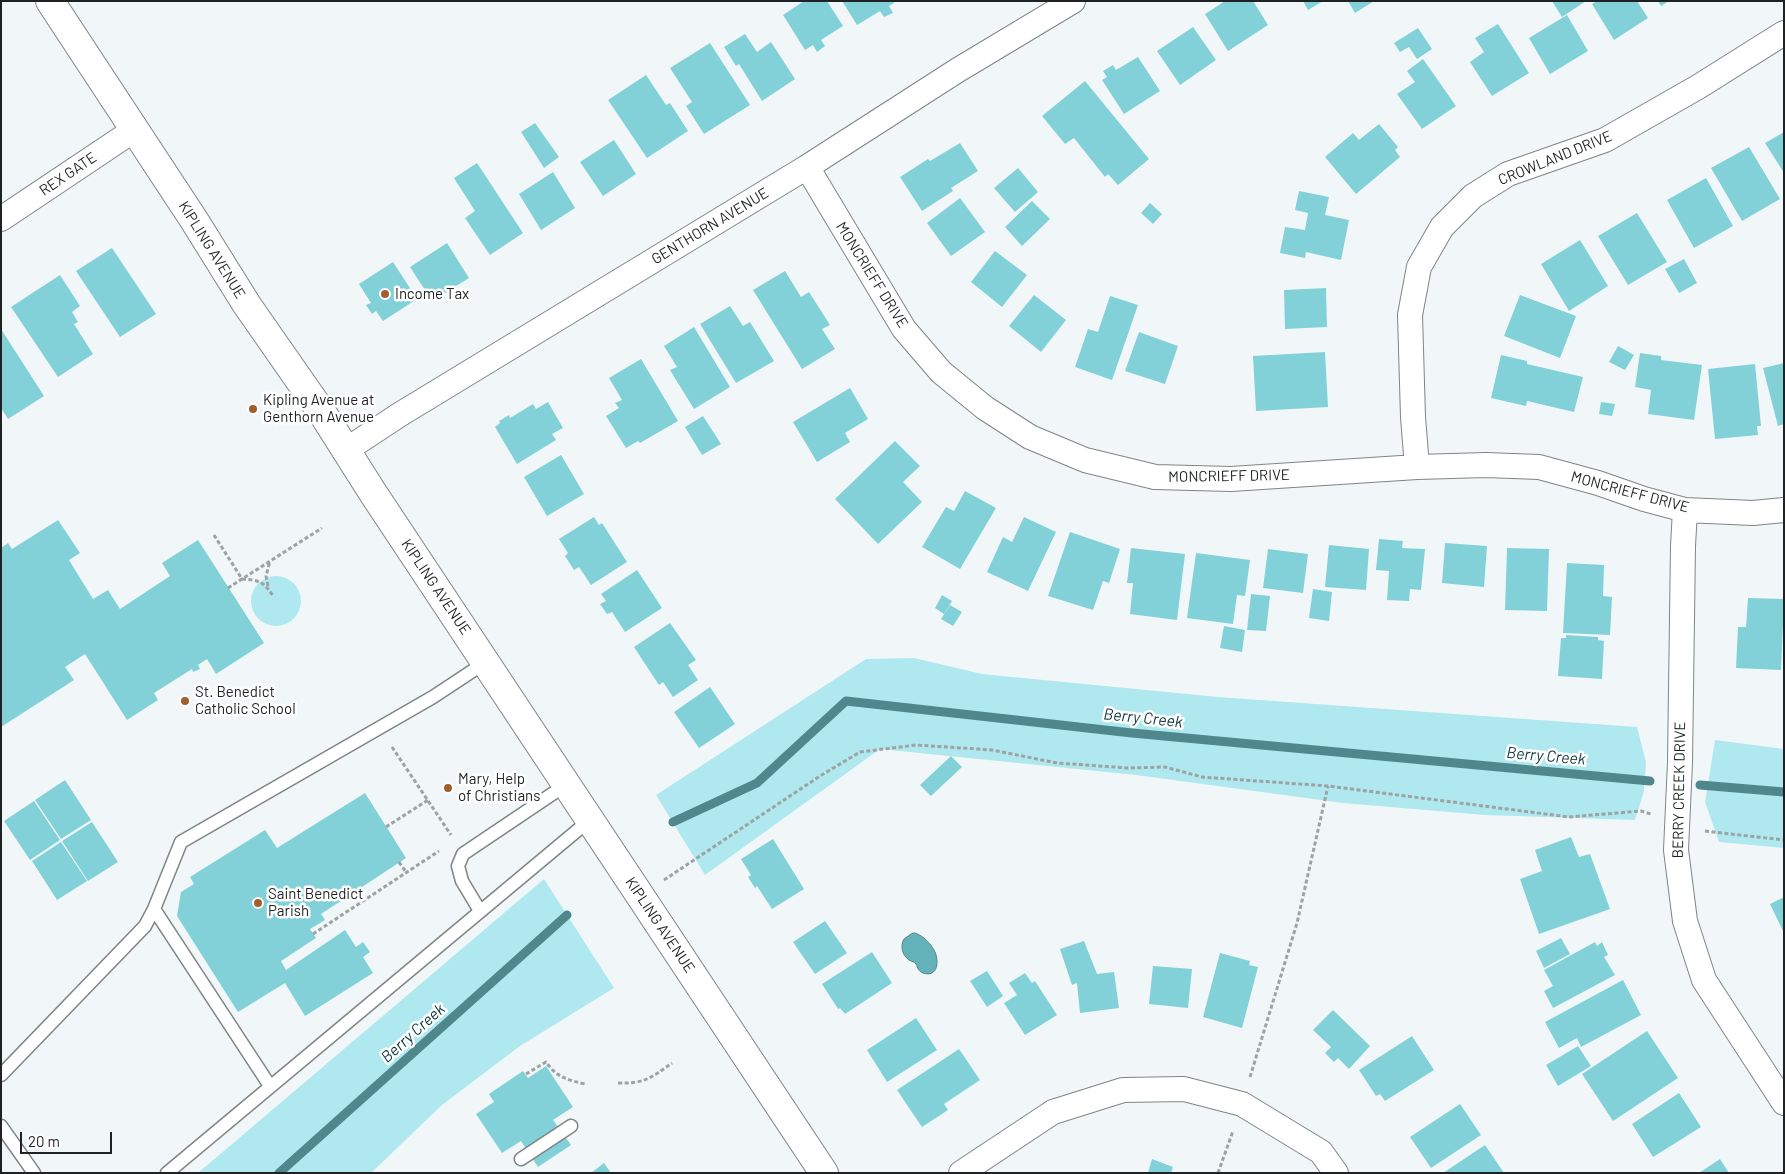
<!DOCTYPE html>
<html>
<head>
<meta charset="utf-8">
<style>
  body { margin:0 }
  #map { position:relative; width:1785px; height:1174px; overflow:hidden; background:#f1f7f8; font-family:Barlow,sans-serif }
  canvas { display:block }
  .frame { position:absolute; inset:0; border:2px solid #1f2222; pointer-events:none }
  .scale { position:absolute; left:20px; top:1132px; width:92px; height:22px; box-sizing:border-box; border:2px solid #1f2222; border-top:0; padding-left:6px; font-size:15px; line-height:18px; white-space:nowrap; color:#1f2222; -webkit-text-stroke:4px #fff; paint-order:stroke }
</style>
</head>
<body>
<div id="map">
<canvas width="1785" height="1174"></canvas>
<div class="frame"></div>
<div class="scale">20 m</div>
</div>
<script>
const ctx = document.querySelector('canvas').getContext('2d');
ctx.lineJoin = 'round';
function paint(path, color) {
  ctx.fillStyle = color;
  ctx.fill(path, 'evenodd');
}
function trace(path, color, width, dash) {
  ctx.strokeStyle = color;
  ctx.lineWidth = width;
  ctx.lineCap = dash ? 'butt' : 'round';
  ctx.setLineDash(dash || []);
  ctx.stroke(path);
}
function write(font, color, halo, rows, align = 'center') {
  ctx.font = font + ' Barlow,sans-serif';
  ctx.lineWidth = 5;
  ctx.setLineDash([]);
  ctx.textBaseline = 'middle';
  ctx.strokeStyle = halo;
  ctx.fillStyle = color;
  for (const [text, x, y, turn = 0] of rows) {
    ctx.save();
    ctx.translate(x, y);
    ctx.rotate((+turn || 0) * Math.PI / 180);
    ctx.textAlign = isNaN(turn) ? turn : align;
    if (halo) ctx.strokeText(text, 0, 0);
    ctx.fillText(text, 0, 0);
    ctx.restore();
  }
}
paint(new Path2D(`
  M251 601a25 25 0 1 1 50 0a25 25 0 1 1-50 0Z
  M914,658L982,674L1218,697L1637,727L1646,762L1644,791L1635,820L1485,815L1343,803L1136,775L880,749L705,875L656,795L866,659Z
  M1715,740L1784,749V848L1719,842L1705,802Z
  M544,879L614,988L520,1046L442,1105L371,1173H198Z`), '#afe9ef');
const water = new Path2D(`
  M915,933C924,936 931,944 935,952C939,961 938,978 923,973C918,971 918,968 916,964C914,961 912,962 909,960C902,955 900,946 904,939L911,934Z`);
paint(water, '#63b2ba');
trace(water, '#4f878c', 1);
trace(new Path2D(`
  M1700,785L1784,792
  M673,822L757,783L846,701L1132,733L1650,781
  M279,1173L567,915`), '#4f878c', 9);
paint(new Path2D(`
  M804,1H827L843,26L821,40L825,46L817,52L813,45L805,50L783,15Z
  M842,1H893L894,3L889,6L893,13L884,17L880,11L857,25Z
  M1225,1H1253L1268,25L1228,51L1205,14Z
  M1303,1H1323L1308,10Z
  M1348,1H1374L1355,13Z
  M1552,1H1586L1562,17Z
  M1597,1H1637L1648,18L1614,40L1592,4Z
  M1658,1H1669L1661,6Z
  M1567,15L1588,51L1550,74L1529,38Z
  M1498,24L1529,73L1492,96L1470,62L1484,52L1475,38Z
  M1193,27L1216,60L1180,85L1157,51Z
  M1418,28L1432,49L1417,59L1409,47L1400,52L1394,43Z
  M745,34L757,52L771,42L795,79L762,101L739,64L736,66L724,47Z
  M710,43L750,105L704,134L686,106L692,102L670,68Z
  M1138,57L1160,91L1124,114L1102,80L1107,77L1103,71L1113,65L1116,70Z
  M1423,59L1456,106L1422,129L1397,94L1415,82L1407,71Z
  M646,75L666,105L670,103L688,131L647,158L608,100Z
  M1085,81L1149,159L1118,185L1108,174L1105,177L1074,138L1065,144L1042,116Z
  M535,123L559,157L544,168L521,132Z
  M1379,124L1398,147L1395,150L1400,157L1356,194L1325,157L1353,133L1359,140Z
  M1784,132V173L1765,143Z
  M614,140L636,174L603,196L580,162Z
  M960,143L978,171L951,188L953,191L922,211L900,177L928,159L930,161Z
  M1749,147L1780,199L1742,221L1711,168Z
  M477,163L523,233L490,255L465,218L475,211L454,178Z
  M1018,168L1038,192L1015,212L994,188Z
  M553,172L575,208L541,230L519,194Z
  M1706,178L1733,226L1694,248L1667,200Z
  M1299,191L1329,197L1325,215L1349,220L1341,260L1306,252L1305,258L1280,253L1285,227L1305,230L1308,213L1295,210Z
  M960,198L985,232L951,256L927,223Z
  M1032,201L1050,219L1022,246L1005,227Z
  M1150,203L1162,214L1153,224L1141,213Z
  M1637,213L1667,262L1628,285L1598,236Z
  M1580,240L1608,286L1569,311L1541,264Z
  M447,243L469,278L432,301L410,267Z
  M112,248L156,314L120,337L76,271Z
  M995,251L1027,275L1002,307L971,282Z
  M1684,259L1697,283L1679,293L1665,269Z
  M393,262L417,299L383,321L376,311L372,314L366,305L371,303L359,284Z
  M785,271L801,297L809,292L830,325L822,329L835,349L802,369L753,290Z
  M60,275L80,306L72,312L78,322L74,324L93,354L58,377L11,307Z
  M1326,288L1327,327L1285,329L1284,290Z
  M1034,295L1066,320L1041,352L1009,326Z
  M1520,295L1576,316L1560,358L1504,336Z
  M1110,296L1138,305L1112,380L1075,367L1088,329L1098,332Z
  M730,306L743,326L750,322L774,361L736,383L700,324Z
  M694,327L730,387L694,409L670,370L677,367L664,346Z
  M1,329L44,396L8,419L1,408Z
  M1139,332L1178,346L1165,384L1125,371Z
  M1618,346L1634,355L1625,370L1609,362Z
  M1325,352L1328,407L1256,411L1253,356Z
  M1640,353L1661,356V360L1702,365L1694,420L1648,414L1651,390L1635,387Z
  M1501,355L1527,361V364L1583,377L1574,412L1527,401L1526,406L1491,398Z
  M641,359L678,421L640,443L638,441L626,448L606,416L619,408L615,403L622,400L609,378Z
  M1784,363V424L1778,426L1763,368Z
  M1755,364L1761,426H1757L1758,435L1715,439L1708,369Z
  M850,388L868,419L845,433L850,442L817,462L793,422Z
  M548,402L563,428L552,434L556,440L517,464L495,427L500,423L499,421L509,415L510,418L533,404L536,409Z
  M1601,402L1615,404L1612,416L1599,414Z
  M703,416L721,444L702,455L685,427Z
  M895,441L920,466L903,482L922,502L878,544L835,499Z
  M561,455L584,494L547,516L524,477Z
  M965,491L996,508L960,569L922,547L946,507L954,511Z
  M594,517L599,525L602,523L627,562L591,585L579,567L574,570L565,556L568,553L559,539Z
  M1024,517L1056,532L1028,591L987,572L1003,537L1012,542Z
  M58,520L80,553L69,560L93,599L108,590L120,609L170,576L162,563L198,540L264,643L216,674L207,659L198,665L200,669L193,672L192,669L154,693L158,700L127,720L85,654L65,667L74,680L1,727V548L8,543L12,549Z
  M1070,532L1120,549L1109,583L1103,581L1093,610L1048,596Z
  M1379,539L1403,541L1402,548L1425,549L1421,590L1410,589L1409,601L1387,600L1389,571L1376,570Z
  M1445,543L1487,546L1484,587L1442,583Z
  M1329,545L1369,549L1366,590L1325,587Z
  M1131,548L1185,554L1177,620L1130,614L1133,583H1127Z
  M1507,548L1549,549L1547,611L1505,610Z
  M1268,549L1308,554L1303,593L1263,588Z
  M1196,553L1250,560L1245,596L1237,595L1233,624L1187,618Z
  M1567,563L1604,565L1603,596L1612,597L1610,635L1563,633Z
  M637,570L662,608L625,632L612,612L607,614L600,604L606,601L601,594Z
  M1313,589L1332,592L1329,621L1309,618Z
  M1251,594L1270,596L1266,631L1247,630Z
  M942,595L952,601L944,614L935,608Z
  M1748,598L1784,599L1781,670L1736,668L1738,627H1746Z
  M950,605L962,612L953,626L941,619Z
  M670,623L696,660L688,665L698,680L673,697L663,682L659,685L634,647Z
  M1224,626L1245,630L1242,652L1220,648Z
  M1566,635L1598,637V640L1604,641L1602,679L1558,676L1561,638H1566Z
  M710,687L735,724L699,748L674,712Z
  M951,756L962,767L931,796L920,785Z
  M65,780L91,820L61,839L35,800Z
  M365,793L406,858L321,914L325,920L310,929L316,938L281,961L286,970L345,930L356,947L363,942L370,952L363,957L373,973L305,1016L285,983L238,1012L177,916L181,892L194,884L190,877L265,830L277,848Z
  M34,801L60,840L30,860L4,821Z
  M92,822L118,862L88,881L62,841Z
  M1571,837L1579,857L1590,854L1610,909L1539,934L1520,879L1542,871L1535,850Z
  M773,839L804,889L772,909L757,886L755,888L748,877L751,875L741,859Z
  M61,842L87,881L57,900L32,861Z
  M1784,897V933L1770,904Z
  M825,921L847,953L815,974L793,942Z
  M1561,938L1570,954L1544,968L1536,951Z
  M1084,941L1097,974L1114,972L1119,1008L1080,1013L1077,983L1072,985L1060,949Z
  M1595,942L1597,946L1602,942L1608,955L1604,957L1615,975L1553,1008L1544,991L1553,986L1544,970Z
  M872,952L892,983L845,1014L840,1008L838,1009L822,984Z
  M1220,953L1250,961L1249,965L1258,967L1242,1028L1203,1017Z
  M1153,966L1192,969L1188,1008L1149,1004Z
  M987,971L1003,996L987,1007L970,981Z
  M1025,973L1032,983L1035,981L1057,1015L1025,1035L1004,1003L1017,995L1009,983Z
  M1623,980L1641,1015L1581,1047L1577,1038L1559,1048L1545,1022Z
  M1333,1010L1370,1046L1349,1069L1338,1058L1334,1062L1325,1053L1331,1047L1313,1030Z
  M916,1018L937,1050L887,1082L867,1050Z
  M1647,1031L1678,1078L1613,1121L1582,1074Z
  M1412,1036L1434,1070L1385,1101L1380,1094L1376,1096L1359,1070Z
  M1578,1046L1591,1066L1558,1086L1546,1065Z
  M959,1049L980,1080L944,1104L948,1110L922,1127L897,1090Z
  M546,1066L573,1107L553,1120L571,1145L538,1167L521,1141L502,1153L476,1114L494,1102L489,1094L523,1071L528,1078Z
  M1679,1093L1701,1127L1653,1157L1632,1124Z
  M1460,1104L1481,1135L1431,1168L1410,1137Z
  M1485,1145L1504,1173H1443Z
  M1152,1159L1173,1167L1171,1173H1148Z
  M1720,1159L1729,1173H1699Z
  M604,1163L611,1173H591Z`), '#82d1d9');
const service = new Path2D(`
  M154,909L270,1086
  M480,911L462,881L458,866L463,854L567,784
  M1,1075L145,926L154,909L181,842L433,697L486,662
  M1,1126L34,1173
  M521,1159L571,1126
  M167,1173L591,819`);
const minor = new Path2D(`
  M807,167L904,329L941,372L985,408L1030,437L1085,460L1155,477L1231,479L1417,467L1486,465L1539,467L1598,483L1644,499L1685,510L1753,513L1784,510
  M1,219L134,130
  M346,450L399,415L807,167L958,70L1073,1
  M1417,467L1413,417L1410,315L1419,267L1442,227L1473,196L1508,174L1605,140L1698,87L1784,33
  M1685,510L1683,546L1680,762L1676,850L1685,921L1704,980L1784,1103
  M961,1173L1053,1112L1123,1090L1184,1089L1242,1104L1321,1152L1336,1173`);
const secondary = new Path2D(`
  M50,1L194,220L247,305L323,414L373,493L824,1173`);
trace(service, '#7f8485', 15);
trace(minor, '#7f8485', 26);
trace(secondary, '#7f8485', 30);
trace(new Path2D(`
  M214,535L242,579C259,580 264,582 273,596
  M268,586L266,576L270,561
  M228,588L322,528
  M392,747L451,835
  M386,827L428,800
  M1705,831L1784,840
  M399,862L406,872
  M664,880L820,776L860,752L916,745L992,750L1057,763L1128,768L1165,767L1202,777L1328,786L1569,817L1641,811L1651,814
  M313,934L439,851
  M526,1074L546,1062C556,1077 568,1080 585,1084
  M1250,1077L1297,923L1328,786
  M618,1083C644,1084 651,1078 672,1063
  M1218,1173L1233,1131`), '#9da2a3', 3, [4, 2.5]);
trace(service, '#fff', 12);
trace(minor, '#fff', 24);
trace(secondary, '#fff', 28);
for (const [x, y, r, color] of [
  [385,294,5,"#a25f2e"],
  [253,409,5,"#a25f2e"],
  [185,701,5,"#a25f2e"],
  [448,788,5,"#a25f2e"],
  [258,903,5,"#a25f2e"]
]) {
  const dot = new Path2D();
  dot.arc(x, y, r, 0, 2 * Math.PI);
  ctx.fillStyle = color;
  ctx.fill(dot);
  trace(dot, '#fff', 2);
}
write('15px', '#1f2222', '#fff', [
  ["CROWLAND DRIVE",1555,158,-22],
  ["REX GATE",68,174,-34],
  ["GENTHORN AVENUE",710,226,-31],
  ["KIPLING AVENUE",212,250,58],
  ["MONCRIEFF DRIVE",872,275,58],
  ["MONCRIEFF DRIVE",1229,476,-1],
  ["MONCRIEFF DRIVE",1630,492,15],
  ["KIPLING AVENUE",436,587,56],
  ["BERRY CREEK DRIVE",1679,790,-89],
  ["KIPLING AVENUE",660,925,56]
]);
write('15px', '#1f2222', '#fff', [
  ["Income Tax",395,294],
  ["Kipling Avenue at",263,400],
  ["Genthorn Avenue",263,417],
  ["St. Benedict",195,692],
  ["Catholic School",195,709],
  ["Mary, Help",458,779],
  ["of Christians",458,796],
  ["Saint Benedict",268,894],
  ["Parish",268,911]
], 'left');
write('italic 16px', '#0f363a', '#fff', [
  ["Berry Creek",1143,718,6],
  ["Berry Creek",1546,756,5],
  ["Berry Creek",413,1033,-42]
]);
</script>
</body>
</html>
